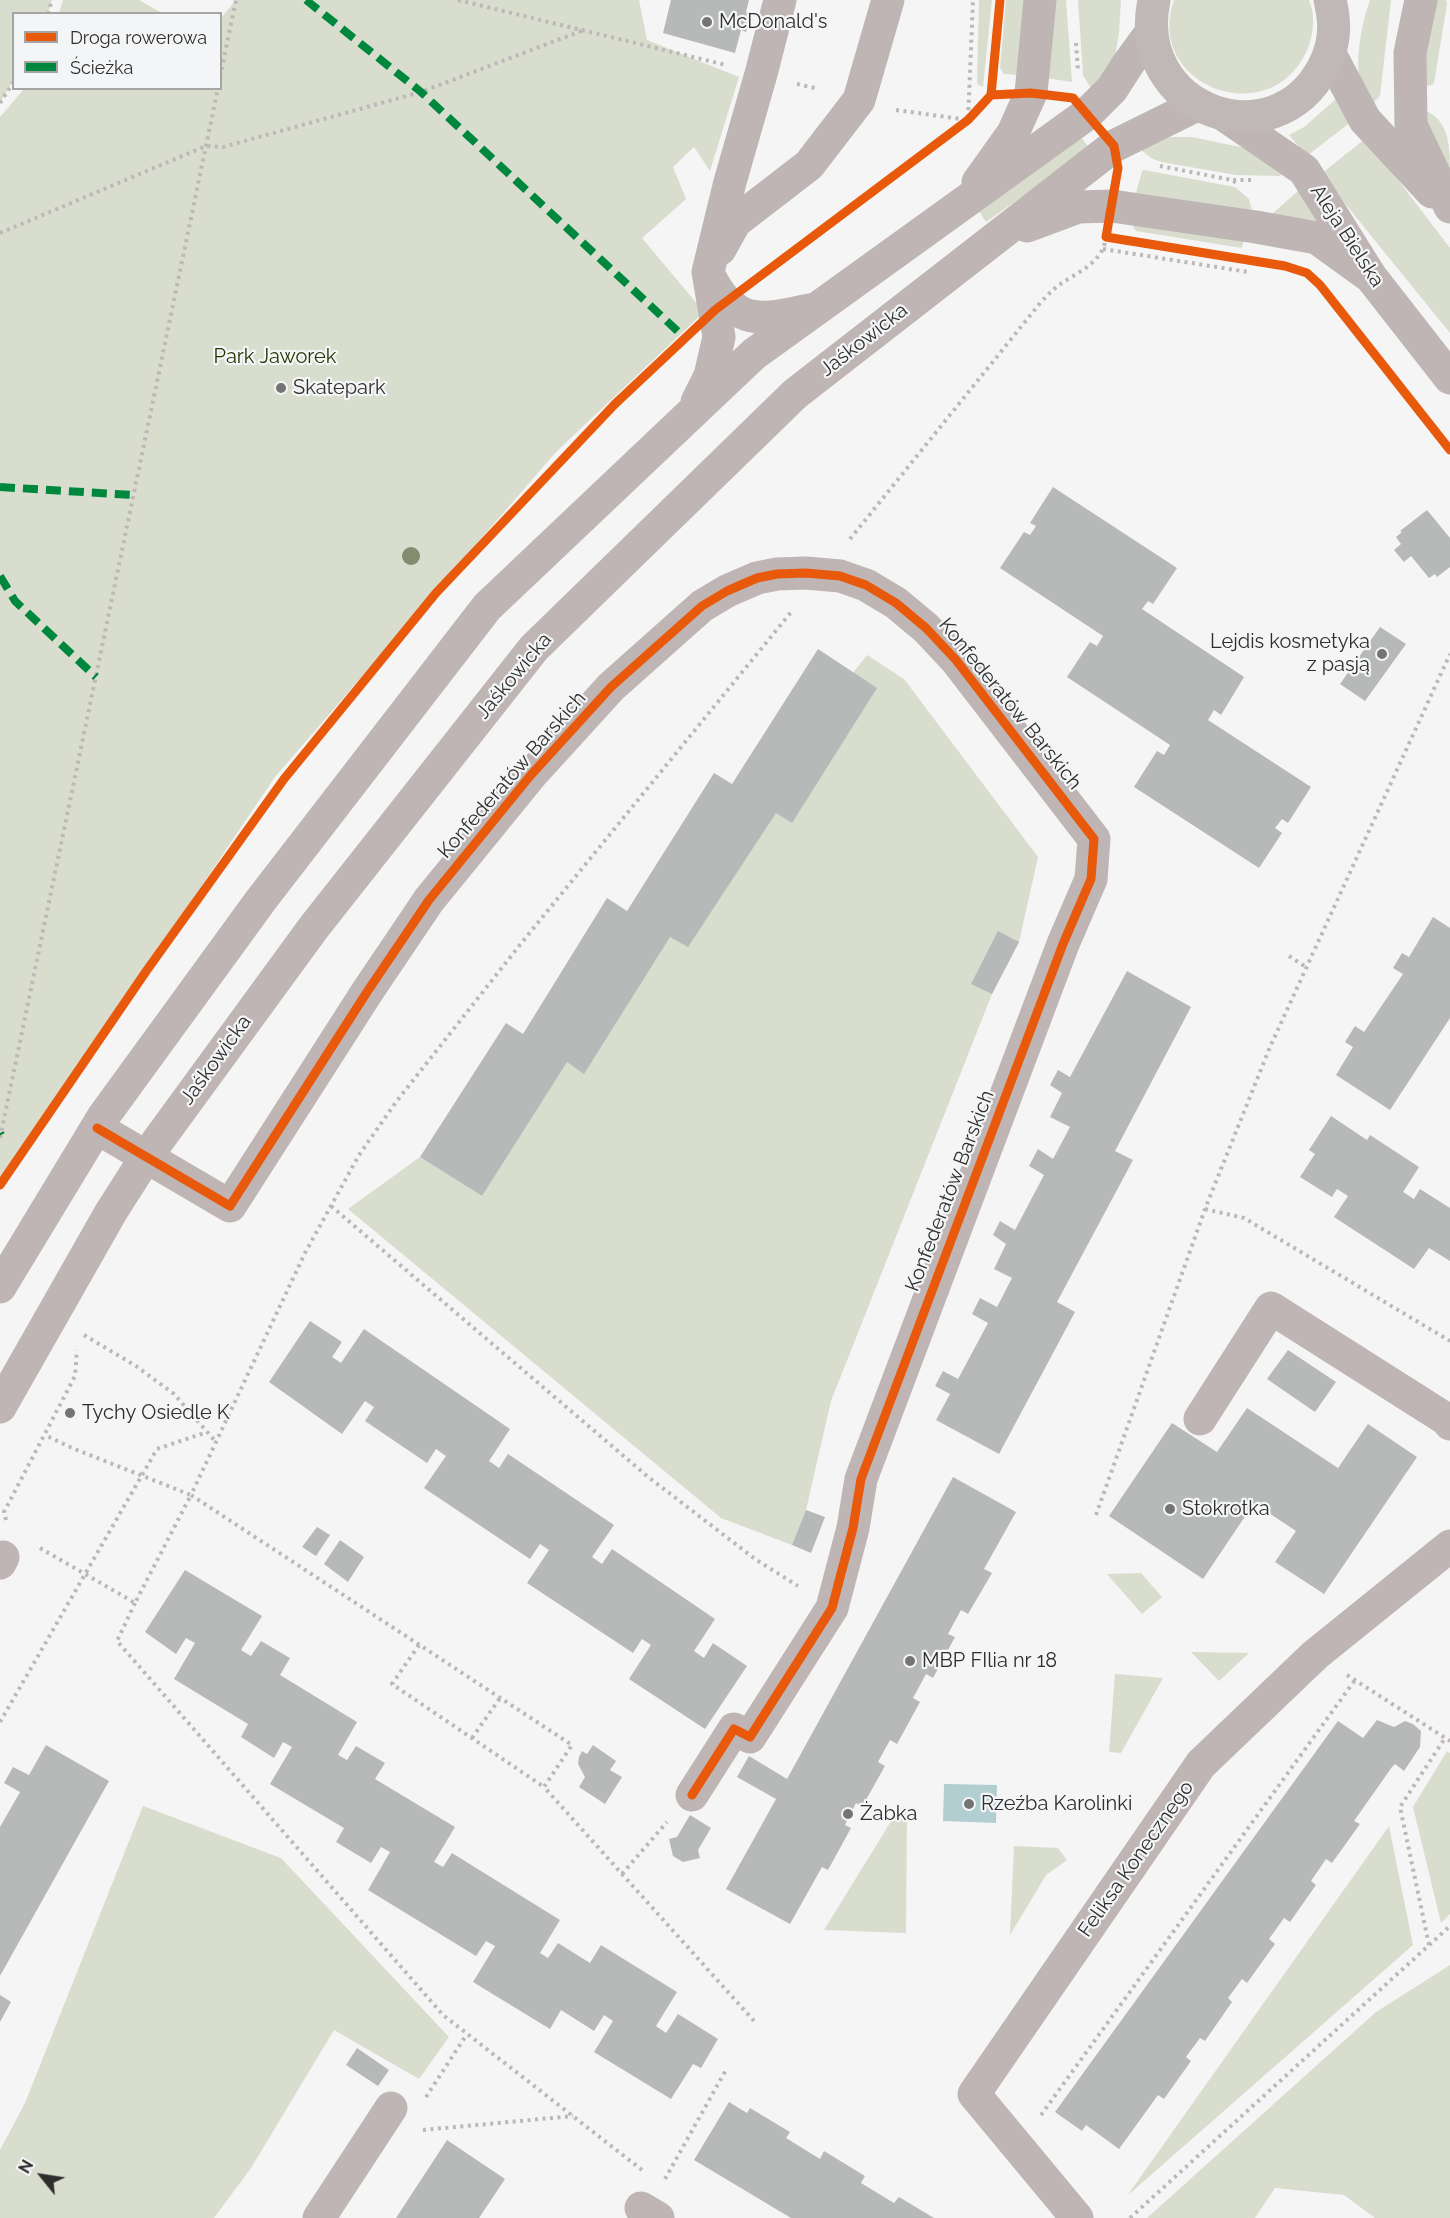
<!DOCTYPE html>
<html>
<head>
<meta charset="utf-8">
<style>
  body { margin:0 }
  #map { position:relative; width:1450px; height:2218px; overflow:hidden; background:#f5f5f5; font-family:Raleway,sans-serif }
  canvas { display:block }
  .legend { position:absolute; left:12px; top:12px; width:210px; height:78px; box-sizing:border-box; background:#f4f5f6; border:2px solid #a5a5a6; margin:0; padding:8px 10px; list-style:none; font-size:18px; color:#2e2e2e }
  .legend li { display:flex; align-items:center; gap:12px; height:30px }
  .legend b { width:30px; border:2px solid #a5a5a6 }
  .north { position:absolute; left:12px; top:2146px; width:60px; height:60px; -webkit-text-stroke:4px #f4f5f6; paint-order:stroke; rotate:300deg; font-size:16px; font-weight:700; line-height:24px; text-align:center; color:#2e2e2e }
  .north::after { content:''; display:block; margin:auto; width:21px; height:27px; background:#2e2e2e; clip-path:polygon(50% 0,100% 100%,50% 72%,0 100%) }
</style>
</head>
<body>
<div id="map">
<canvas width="1450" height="2218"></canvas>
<ul class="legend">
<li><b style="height:8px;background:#e8590c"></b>Droga rowerowa</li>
<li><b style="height:8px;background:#00873e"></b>Ścieżka</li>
</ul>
<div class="north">N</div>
</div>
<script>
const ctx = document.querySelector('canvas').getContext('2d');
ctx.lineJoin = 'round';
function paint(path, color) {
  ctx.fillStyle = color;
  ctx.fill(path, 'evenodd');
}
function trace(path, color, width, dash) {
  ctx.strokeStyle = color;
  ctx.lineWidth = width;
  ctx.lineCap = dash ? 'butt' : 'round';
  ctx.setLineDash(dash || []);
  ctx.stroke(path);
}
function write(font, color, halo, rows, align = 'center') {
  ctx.font = font + ' Raleway,sans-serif';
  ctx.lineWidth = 4.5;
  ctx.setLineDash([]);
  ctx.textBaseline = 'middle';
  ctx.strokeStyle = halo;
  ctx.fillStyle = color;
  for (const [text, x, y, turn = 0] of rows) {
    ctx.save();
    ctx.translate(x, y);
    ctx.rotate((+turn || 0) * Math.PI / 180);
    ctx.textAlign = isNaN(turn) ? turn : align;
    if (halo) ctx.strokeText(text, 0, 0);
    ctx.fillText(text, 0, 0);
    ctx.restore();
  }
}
paint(new Path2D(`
  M0,0H52L48,13L14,14L13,81L0,103Z
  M63,0H139L162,13H59Z
  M236,0H639L647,40L739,77L710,171L694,147L673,167L686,199L642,238L704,312L556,452L275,777L0,1185V117L24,89L220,88L221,18Z
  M979,0H992L983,87L978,85L977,82Z
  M1006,0H1029L1020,75L1004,74L1000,68Z
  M1055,0H1066L1072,82L1046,78Z
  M1078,0H1121L1119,33L1114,61L1092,90L1083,75Z
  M1174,0H1309C1315,13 1314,32 1309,45C1276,135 1143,88 1174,0Z
  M1370,0H1391L1380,96L1370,106C1367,96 1361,85 1359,74C1356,54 1363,19 1370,0Z
  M1432,0H1446L1447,4L1434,83L1432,85L1422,87Z
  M1336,99L1352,121L1307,156L1289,135L1304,127Z
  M1426,111C1450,121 1450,149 1450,173L1426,139Z
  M1080,136L1090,149L986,222L978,210Z
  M1173,137H1192L1245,148L1285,172L1280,176L1236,175L1161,162L1151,158L1141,150L1163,138Z
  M1366,138L1450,248V333L1321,174Z
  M1144,170L1235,187L1249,199L1252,210L1136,193L1142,171Z
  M1298,191L1326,223L1272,214Z
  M1134,222L1244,239L1242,248L1136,231L1133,227Z
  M867,655L904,679L1038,857L1019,942L992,994L831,1401L806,1510L792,1545L721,1518L348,1209L420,1157L482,1196L551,1060Z
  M1141,1573L1162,1597L1142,1614L1107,1574Z
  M1191,1652L1249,1653L1219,1681Z
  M1115,1674L1163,1678L1121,1753L1109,1752Z
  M1447,1751L1450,1753V1914L1441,1923L1413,1807Z
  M143,1806L281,1858L449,2037L419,2079L334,2030L251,2168L214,2218H0V2150L25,2103Z
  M898,1810H907L906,1933L824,1930Z
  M1389,1826L1413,1945L1127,2196Z
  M1014,1846L1058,1848L1067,1860L1046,1875L1010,1935Z
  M1450,1965V2218H1375L1344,2195L1275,2188L1255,2218H1147L1376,2012Z`), '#d9ddce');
paint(new Path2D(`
  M944,1784L997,1785L996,1823L943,1821Z`), '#b2ced1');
paint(new Path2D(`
  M671,0H749L746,12L751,14L746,32L741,30L735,53L663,33Z
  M1053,487L1177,568L1153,604L1148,601L1142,609L1244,677L1221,715L1214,710L1208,720L1311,787L1288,823L1282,819L1275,828L1282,833L1259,868L1134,787L1157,751L1164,755L1170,745L1067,677L1090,642L1097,646L1103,636L1000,568L1024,532L1030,535L1036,526L1030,523Z
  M1427,510L1450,538V567L1437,577L1435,574L1429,578L1411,556L1404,562L1394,550L1401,544L1396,537L1402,532L1400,531Z
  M1380,627L1406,644L1365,701L1340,684Z
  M818,649L877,688L792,823L776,813L688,947L670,937L584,1074L567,1062L482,1196L420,1157L506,1023L523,1034L607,898L627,911L714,773L732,784Z
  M1433,917L1450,928V1018L1390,1110L1336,1075L1353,1047L1345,1042L1355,1026L1364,1032L1403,974L1393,968L1402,953L1409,957Z
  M998,931L1019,942L992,994L971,984Z
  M1127,971L1191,1007L1115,1151L1133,1160L1057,1302L1075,1312L999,1454L936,1420L950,1394L935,1386L943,1371L958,1379L988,1323L972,1314L980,1298L997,1307L1012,1278L994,1269L1006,1244L993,1235L1000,1221L1015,1230L1044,1175L1029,1166L1038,1149L1053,1159L1070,1127L1050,1117L1062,1093L1050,1085L1058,1070L1070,1077Z
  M1331,1116L1367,1140L1370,1135L1419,1167L1403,1192L1414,1199L1420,1189L1450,1208V1261L1429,1248L1414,1269L1334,1217L1348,1196L1337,1189L1332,1197L1300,1177L1315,1154L1309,1150Z
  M310,1321L342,1342L332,1357L341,1363L364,1329L510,1429L489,1461L499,1468L508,1454L614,1525L592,1557L602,1564L612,1549L715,1619L694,1651L704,1658L713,1643L747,1666L705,1729L629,1679L651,1645L642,1639L633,1653L527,1583L549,1550L540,1544L530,1559L424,1488L446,1456L436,1449L427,1463L365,1421L374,1407L365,1401L342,1434L269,1382Z
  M1288,1350L1336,1382L1315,1412L1267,1379Z
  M1247,1408L1338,1468L1368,1424L1417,1457L1324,1594L1275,1562L1296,1531L1254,1503L1203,1579L1109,1516L1172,1423L1217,1452Z
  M953,1477L1016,1512L984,1569L992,1573L968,1614L961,1610L948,1634L955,1637L933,1678L926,1674L913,1698L920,1702L897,1744L890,1740L878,1762L885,1766L862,1807L856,1803L845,1825L851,1828L828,1870L822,1867L790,1924L726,1889L776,1799L737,1777L749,1756L787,1779Z
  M806,1510L825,1517L811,1553L792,1545Z
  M317,1527L330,1535L316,1556L302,1547Z
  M340,1540L364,1557L348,1582L324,1564Z
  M185,1570L262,1616L241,1650L251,1656L261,1641L290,1658L280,1675L357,1722L338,1755L347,1760L356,1746L385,1763L375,1779L455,1827L434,1862L443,1867L452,1853L560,1920L540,1953L548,1958L558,1943L590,1963L601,1945L677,1992L656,2026L666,2033L678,2014L718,2039L701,2068L693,2064L671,2099L594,2052L613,2021L604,2015L594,2031L561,2010L550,2029L473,1982L495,1946L486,1941L476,1956L368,1890L390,1852L381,1847L371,1863L336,1842L344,1828L270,1784L292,1747L283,1742L274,1758L241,1737L248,1724L174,1679L195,1643L186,1638L176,1654L145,1632Z
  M1377,1720L1394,1727L1405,1721L1413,1724L1421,1731L1420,1747L1404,1771L1395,1764L1392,1767L1354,1821L1360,1824L1332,1863L1326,1859L1311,1881L1316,1885L1290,1922L1284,1918L1269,1939L1275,1944L1247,1983L1242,1979L1228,1998L1232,2002L1205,2041L1200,2038L1186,2057L1191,2061L1164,2099L1158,2095L1119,2149L1086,2125L1082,2131L1055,2112L1338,1721L1363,1738Z
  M46,1745L109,1781L0,1976V1827L20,1792L4,1783L13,1767L29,1775Z
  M593,1745L616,1761L610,1770L622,1777L605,1804L579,1787L585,1777L578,1764L579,1757L582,1751L587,1754Z
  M690,1815L711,1828L698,1850L700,1858L683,1862L673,1856L669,1839L677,1837Z
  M0,1995L11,2002L0,2022Z
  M357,2048L389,2070L378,2086L346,2065Z
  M729,2102L747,2113L750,2108L790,2132L786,2138L820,2159L824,2151L865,2176L861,2183L894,2203L899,2197L934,2218H791L694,2160Z
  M447,2140L505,2179L479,2218H396Z`), '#b7b8b8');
trace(new Path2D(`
  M458,0L726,65
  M48,14L52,0
  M1076,43L1078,71
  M220,77L236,0
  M797,84L819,89
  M0,103L14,81
  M896,110L968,120L973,0
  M1160,166L1232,180L1239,185
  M1233,180H1253
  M0,233L206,146L223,147L421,92L584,30
  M1103,249L1248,272
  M850,539L1041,302C1047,296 1052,290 1059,285C1075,274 1101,263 1105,242
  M1289,956L1306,967
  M0,1138L218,88
  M331,1206L647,1476L755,1559L798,1586
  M1205,1209L1244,1218L1450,1341
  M84,1335L136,1366L174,1394L216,1442
  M1096,1515L1205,1209L1270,1047L1450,654
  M6,1520L4,1512L75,1376L77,1350
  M40,1548L135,1603L191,1495L72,1448L45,1435
  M135,1603L117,1641L443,2015L642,2170
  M419,1645L392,1684L544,1787
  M1347,1675L1450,1741
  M0,1722L157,1449L207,1432
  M472,1738L500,1698
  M622,1874L667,1822
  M1429,1945L1400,1807L1445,1738
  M754,2021L544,1787L572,1745L191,1495L305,1253L359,1155L396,1102L523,941L792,611
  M426,2097L467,2034
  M1041,2115L1355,1680
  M423,2130L573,2116
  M665,2179L727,2068
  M1130,2218L1450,1926`), '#bdb7b7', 4, [3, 4.5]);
trace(new Path2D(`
  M1421,0L1410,53L1411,125L1450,207
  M1330,54L1365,120L1432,192
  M1224,115L1304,170L1371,277L1450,378
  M978,182L1013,133L1031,93L1040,0
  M1027,226L1078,207L1112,206L1256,227L1317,238L1371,277
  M720,249L735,222L809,165L859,100L888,0
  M711,279C736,327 764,320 809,310
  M697,402L710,376L719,337L708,272L730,182L761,74L780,0
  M97,1128L230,1206L367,992L429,900L530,776L611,687L702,606L727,591L757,578L777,574L806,573L840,576L866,585L896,603L926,628L956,660L1094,839L1091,879L1063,944L861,1479L853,1528L832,1608L750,1737L734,1729L692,1795
  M0,1287L103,1117L261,900L487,607L754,354L1087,114L1112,89L1128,64L1150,34
  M0,1407L111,1212L146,1157L314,927L534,648L795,394L1114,146L1197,105
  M1200,1419L1271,1308L1446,1419L1450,1424
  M0,1563L3,1557
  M641,2208L658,2218
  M319,2218L391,2108
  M1077,2218L974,2094L1201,1764L1315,1655L1450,1546`), '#bfb5b4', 33);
trace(new Path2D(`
  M1154,0C1131,111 1275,162 1324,66C1335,44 1336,24 1330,0`), '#bfb8b7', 33);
trace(new Path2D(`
  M306,0L421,92L685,338
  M0,487L133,495
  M0,576L15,601L96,677
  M0,1133L1,1135`), '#00873e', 8, [15, 8]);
trace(new Path2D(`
  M991,95L1031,93L1073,98L1114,146L1118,168L1106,237L1285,266L1307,273L1320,285L1450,450
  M97,1128L230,1206L367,992L429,900L530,776L611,687L702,606L727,591L757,578L777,574L806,573L840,576L866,585L896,603L926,628L956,660L1094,839L1091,879L1063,944L861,1479L853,1528L832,1608L750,1737L734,1729L692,1795
  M0,1185L147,970L284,779L436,593L615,404L715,310L968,120L991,95L1000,0`), '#e8590c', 9);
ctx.fillStyle = '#858b6f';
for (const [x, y] of [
  [411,556]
]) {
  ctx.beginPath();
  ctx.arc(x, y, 9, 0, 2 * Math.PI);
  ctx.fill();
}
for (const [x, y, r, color] of [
  [707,22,6,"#747474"],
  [281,388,6,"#747474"],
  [1382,654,6,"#747474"],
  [70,1413,6,"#747474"],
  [1170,1509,6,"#747474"],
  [910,1661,6,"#747474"],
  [969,1804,6,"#747474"],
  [848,1814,6,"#747474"]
]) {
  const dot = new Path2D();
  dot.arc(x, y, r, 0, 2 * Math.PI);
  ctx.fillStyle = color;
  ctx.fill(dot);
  trace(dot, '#f4f5f6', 2);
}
write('20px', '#2e2e2e', '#f4f5f6', [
  ["McDonald's",719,22],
  ["Skatepark",293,388],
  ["Lejdis kosmetyka",1370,642,"right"],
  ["z pasją",1370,665,"right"],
  ["Tychy Osiedle K",82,1413],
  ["Stokrotka",1182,1509],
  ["MBP FIlia nr 18",922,1661],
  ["Rzeźba Karolinki",981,1804],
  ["Żabka",860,1814]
], 'left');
write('20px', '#2e2e2e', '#f4f5f6', [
  ["Aleja Bielska",1347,236,57],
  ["Jaśkowicka",864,340,-38],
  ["Jaśkowicka",514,676,-50],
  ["Konfederatów Barskich",1010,704,51],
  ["Konfederatów Barskich",512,775,-49],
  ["Jaśkowicka",216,1060,-54],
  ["Konfederatów Barskich",950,1191,-69],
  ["Feliksa Konecznego",1136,1859,-55]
]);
write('20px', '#2a3402', '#f4f5f6', [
  ["Park Jaworek",275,357]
]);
</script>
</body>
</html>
